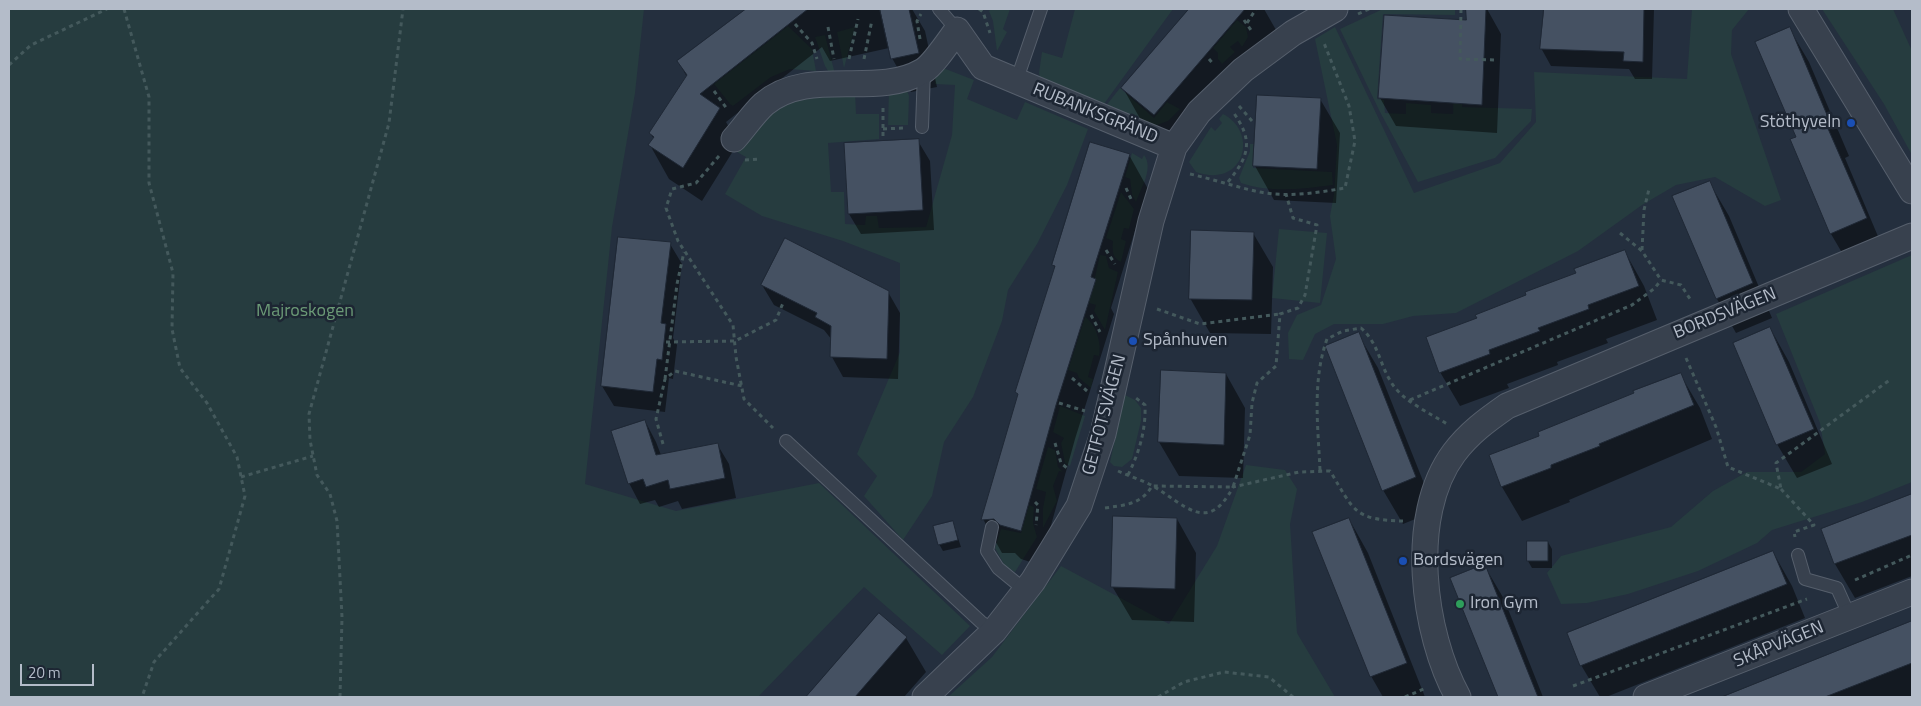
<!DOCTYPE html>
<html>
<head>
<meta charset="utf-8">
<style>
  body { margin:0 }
  #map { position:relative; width:1921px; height:706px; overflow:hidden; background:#242f3e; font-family:"Titillium Web",sans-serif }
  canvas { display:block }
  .frame { position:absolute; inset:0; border:10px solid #b4bcc9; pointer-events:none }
  .scale { position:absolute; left:20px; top:664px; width:74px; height:22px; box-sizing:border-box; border:2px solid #b4bcc9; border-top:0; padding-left:6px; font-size:15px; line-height:18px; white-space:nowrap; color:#b4bcc9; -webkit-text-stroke:4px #1d2633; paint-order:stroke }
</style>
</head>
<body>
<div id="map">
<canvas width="1921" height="706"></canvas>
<div class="frame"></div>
<div class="scale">20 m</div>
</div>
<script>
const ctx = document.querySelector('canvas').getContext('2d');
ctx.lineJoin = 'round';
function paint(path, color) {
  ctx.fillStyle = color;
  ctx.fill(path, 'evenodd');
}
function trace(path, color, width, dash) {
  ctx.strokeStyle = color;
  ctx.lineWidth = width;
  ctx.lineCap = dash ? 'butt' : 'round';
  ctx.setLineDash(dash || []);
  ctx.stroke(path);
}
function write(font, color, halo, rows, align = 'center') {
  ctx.font = font + ' "Titillium Web",sans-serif';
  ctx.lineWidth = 5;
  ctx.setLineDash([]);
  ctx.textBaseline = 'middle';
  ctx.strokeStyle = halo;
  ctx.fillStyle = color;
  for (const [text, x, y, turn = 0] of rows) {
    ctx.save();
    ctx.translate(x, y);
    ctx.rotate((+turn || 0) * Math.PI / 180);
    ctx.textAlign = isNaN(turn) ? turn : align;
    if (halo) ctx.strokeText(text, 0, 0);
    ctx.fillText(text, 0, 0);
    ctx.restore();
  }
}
paint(new Path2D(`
  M9,9H644L635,93L612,227L585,484L676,511L819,483L970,626L942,655L864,587L758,697H9Z
  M991,9H1010L1003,29L1007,32L997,51L993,21L989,11Z
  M1075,9H1173L1101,108L1040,82L1039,73L1042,52L1062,58Z
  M1383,9H1455V15L1383,14L1377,99L1384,100L1385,113L1406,114V103L1431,105V113L1453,114L1454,73H1462V107L1532,109L1531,121L1495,158L1418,182L1380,112L1340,29Z
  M1692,9H1749L1732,30L1731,54L1781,200L1765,206L1715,177L1676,185L1642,205L1578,251L1456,313L1413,316L1383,324H1334L1315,334L1303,360L1289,359L1288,333L1297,315L1321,305L1336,259L1330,216L1334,194L1337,145L1315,39L1335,27L1414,193L1500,163L1536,122L1534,72L1687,79Z
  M1822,9H1893L1912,51V155L1884,104Z
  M1237,20L1246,27L1248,37L1242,47L1238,41L1230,47L1235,52L1222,64L1218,59V53L1213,48Z
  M788,26L812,49L816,71L790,69L771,77L733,106L730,104L714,84Z
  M855,27L844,68L837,32Z
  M825,35L835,74L833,79L825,66L815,37Z
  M943,68L974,80L967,99L1017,120L1025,102L1088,129L1067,185L1037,244L1008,290L1002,321L973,397L944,442L932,496L903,540L864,496L877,476L857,454L900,352V263L843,241L762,216L725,194L746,157L737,152L771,114L793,99L855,92L856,114H879V139L828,143L831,192H844L845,224L865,225L866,216H877L879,228L926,227L952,135L955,85L935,84V72Z
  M1120,88L1154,118L1167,102L1180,109L1168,121L1154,126L1105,107Z
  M889,90H907L909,96L908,125H888Z
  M1223,114C1259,132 1245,189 1196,172L1189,162L1211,127L1215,131L1222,123L1219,119Z
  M1250,144H1254L1253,168L1332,172L1333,185C1303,189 1270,193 1241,183L1239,178L1250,151Z
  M1132,153L1142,159L1144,155C1154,168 1141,188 1136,202L1132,195L1130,179L1125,177Z
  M1121,192L1134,209L1129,229L1124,228L1121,239L1126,241L1121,262C1112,258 1112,250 1113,241L1106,238Z
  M1279,229L1327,233L1320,303L1272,298Z
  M1100,255L1106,256L1109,268L1118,272L1105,330L1094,311L1096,305L1089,303Z
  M1912,255V482L1862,502L1772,530L1757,543L1698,571L1628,594L1587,603L1561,604L1547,573L1561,556L1671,527L1713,491L1747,472H1801L1825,454L1820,423L1776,314Z
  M1085,317C1096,323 1102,345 1099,356L1094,355L1088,377L1093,379L1091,388L1079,378L1077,373L1068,370Z
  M1125,395L1135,400L1141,408V421L1132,459L1122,467L1114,466L1110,462Z
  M1060,406L1085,416L1070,466L1065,463L1061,443L1064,438L1053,432Z
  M1048,447L1055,450L1058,467L1063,472L1059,471L1053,486L1057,501L1043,528V508L1046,492L1036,489Z
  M1246,465L1285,470L1297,489L1290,524L1297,633L1335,697H948L992,657L1061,566L1169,624L1217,546Z
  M1029,505L1034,507L1033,523L1037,537L1015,572L1005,566L995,548L1001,529L1021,533Z`), '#263c3f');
paint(new Path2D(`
  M748,9H912L925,31L937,87L911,92L892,58L889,48L830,61L822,47L726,122L738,143L702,201L669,179L650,145L654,139L650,133L687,77L678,61Z
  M1190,9H1264L1276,30L1174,148L1142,122L1123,88Z
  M1467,9H1487L1501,34L1497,133L1396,126L1380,98L1467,21Z
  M1544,9H1654L1652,79H1635L1629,69L1551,66L1541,48Z
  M1789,28L1809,62L1849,156L1845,158L1885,253L1851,268L1831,234L1791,140L1797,138Z
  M1320,99L1340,133L1336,203L1274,200L1255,166Z
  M918,141L930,161L934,230L861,234L849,214Z
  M1129,155L1148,189L1111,308L1114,314L1075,439L1040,565L1021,559L1015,553H1002L983,519L1019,395L1017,392L1056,269L1053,265Z
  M1709,182L1729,216L1772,318L1736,333L1717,299L1674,197Z
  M1253,233L1273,267L1271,334L1210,333L1190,298Z
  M619,238L670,244L682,264L673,338L677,345L673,379L669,378L665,412L614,406L602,386Z
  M1625,252L1644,286L1657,320L1606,339L1608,343L1557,362L1558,365L1507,384L1509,388L1460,406L1440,372L1478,319Z
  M762,285L888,292L900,313L898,379L843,377L832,357V340L824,330L774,305Z
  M1770,328L1789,362L1832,464L1797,478L1777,444Z
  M1358,334L1378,368L1435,511L1403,524L1383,490Z
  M1226,374L1245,408L1243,478L1179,476L1159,442Z
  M1680,374L1700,408L1712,439L1569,500L1570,502L1522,521L1502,487L1490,456L1540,436Z
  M645,421L656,442L661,455L717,444L729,464L736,498L682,509L678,501L659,507L655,500L640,504L629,483Z
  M1912,495V576L1855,598L1835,564L1822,530Z
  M1177,519L1196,553L1194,622L1132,620L1112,586Z
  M1349,519L1368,553L1425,697H1383L1371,676Z
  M953,523L961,547L943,551L939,544Z
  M1528,542H1548L1552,549V568H1532L1528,561Z
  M1773,552L1792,586L1805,618L1606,697H1600L1581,665Z
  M1484,565L1504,599L1543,697H1499L1451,578Z
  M879,615L906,638L926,672L904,697H808Z
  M1912,623V697H1721Z`), '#0007');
const building = new Path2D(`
  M746,9H808L700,94L720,108L683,168L648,145L654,137L649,133L687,75L677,61Z
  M880,9H909L919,53L891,59Z
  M1189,9H1245L1154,115L1121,88Z
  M1466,9H1486L1482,105L1378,98L1384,15L1466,20Z
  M1544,9H1644L1643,62L1623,61L1624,52L1540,49Z
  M1790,27L1830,122L1826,124L1867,218L1830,234L1790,139L1796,137L1755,42Z
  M1257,95L1321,98L1317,169L1253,166Z
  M919,139L923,210L848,214L844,143Z
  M1090,142L1130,154L1091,277L1096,279L1056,405L1021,531L1000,525L994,519L981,520L1018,394L1015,392L1055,266L1052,265Z
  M1710,181L1753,283L1716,299L1672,196Z
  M1191,230L1254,232L1252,300L1189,299Z
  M618,237L671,242L661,323L666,324L662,360L657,359L653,392L601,386Z
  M785,238L889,291L887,359L830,357L831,326L815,317L817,313L761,285Z
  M1625,250L1639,286L1588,305L1589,309L1538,328L1540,331L1489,350L1490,354L1439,373L1426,337L1477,318L1475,315L1526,295L1525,292L1576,273L1574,269Z
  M1770,327L1814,429L1776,445L1733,343Z
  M1359,332L1416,477L1382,491L1325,346Z
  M1161,370L1226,373L1224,445L1158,442Z
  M1681,373L1694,405L1599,444L1600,446L1551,465V468L1501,487L1489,455L1539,436L1538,432L1634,393L1633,391Z
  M645,420L656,455L718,443L725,478L670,489L668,480L646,487L643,479L628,484L611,431Z
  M1912,494V535L1834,564L1821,529Z
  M1113,516L1177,518L1175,589L1111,587Z
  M1349,518L1407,663L1370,677L1312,532Z
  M953,521L958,540L938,545L933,526Z
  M1527,541H1548V561H1527Z
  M1773,551L1787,584L1580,666L1567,633Z
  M1485,564L1492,582L1538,697H1498L1450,578Z
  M879,613L907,637L855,697H806Z
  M1912,621V663L1825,697H1722Z`);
paint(building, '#455162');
trace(building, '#1f2835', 1);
const lane = new Path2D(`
  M939,9L957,30
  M1016,82L1041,9
  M922,127L924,71
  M786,441L981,622L994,631
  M992,527L987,551L998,568L1026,591
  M1798,555L1805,579L1837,588L1850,617`);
const street = new Path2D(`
  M1801,9L1912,191
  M734,139C744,128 753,114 764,104C809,66 875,99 923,71C933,65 949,41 957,30L983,67L1174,147
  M925,697L994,631L1033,581L1079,506L1103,434L1151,221L1174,147L1199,112L1243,70L1293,33L1335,9
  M1458,697C1423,634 1407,516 1454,453C1469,433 1487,420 1507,406L1912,236
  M1646,697L1912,592`);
trace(lane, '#565f6c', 14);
trace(street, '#565f6c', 27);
trace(new Path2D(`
  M124,9L149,97V183L173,273L172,329L180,368L207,403L237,457L245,496L219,589L154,662L142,697
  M979,9L983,12L990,33
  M1461,9L1460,59L1496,60
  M1358,14L1369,9
  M1244,20L1253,33
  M1247,23L1256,9
  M795,24L812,43L817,59
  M828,27L834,59
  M920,39L917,21L921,14
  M849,59L858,19
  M864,59L872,20
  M1209,59L1214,65
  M9,65L31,45L107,9
  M714,91L727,109
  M1239,106L1252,121
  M883,108V138
  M883,129L904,128
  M719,156L696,183L672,189L666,208L678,241L733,325L736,357L744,399L773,428
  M745,160L760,159
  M1190,174C1212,179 1233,186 1255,191C1284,198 1316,193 1345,188L1355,141L1349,106L1324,43
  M1228,182C1249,156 1254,141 1233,112
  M1126,188L1131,199
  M1620,233L1642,251L1661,280L1681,285L1692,302
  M1106,250L1115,264
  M1642,250L1644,210L1649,189
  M1157,309L1200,324L1280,314
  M1091,315L1100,332
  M666,342L735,341L776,320L783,303
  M1686,358L1716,427L1728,467L1781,489L1776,463L1891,379
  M1072,378L1087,391
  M665,379L677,284L684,252
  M1410,400L1632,305L1655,288L1661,280
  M1059,403L1085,411
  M1055,443L1061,463L1067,468
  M663,444L656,419L665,379L675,371L742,386
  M1320,470C1318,426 1312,381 1327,339L1343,331L1361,328C1379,344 1379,363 1391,382C1402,401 1430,413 1447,424
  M1118,471C1129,476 1142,480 1153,486C1185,505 1208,535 1233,487L1299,472L1330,471C1354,510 1353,520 1403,521
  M1128,475C1139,453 1146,430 1145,405L1136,398
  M241,477L313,456
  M1781,489L1814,525L1794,532L1795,537
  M1035,502L1038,505L1036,525
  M1105,508C1124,505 1141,505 1152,486L1233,487L1250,435L1252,403L1257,383L1276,366L1280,314L1298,308L1305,295L1317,225L1293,218L1286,194
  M1855,580L1912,555
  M1573,686L1807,599
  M340,697L342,617L337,521L330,494L317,475L310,440L309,414L389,123L403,9
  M1158,697L1184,682L1224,672L1269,677L1293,697
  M1405,697L1426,688`), '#44595c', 3, [4, 4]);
trace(lane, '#38414e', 12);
trace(street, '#38414e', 25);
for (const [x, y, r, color] of [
  [1851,123,5,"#1a4fb4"],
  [1133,341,5,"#1a4fb4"],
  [1403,561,5,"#1a4fb4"],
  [1460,604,5,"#2e9e5b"]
]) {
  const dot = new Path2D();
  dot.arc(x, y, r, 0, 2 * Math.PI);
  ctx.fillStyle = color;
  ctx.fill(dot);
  trace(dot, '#1d2633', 2);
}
write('18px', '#b4bcc9', '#1d2633', [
  ["RUBANKSGRÄND",1095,114,22],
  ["BORDSVÄGEN",1725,314,-22],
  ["GETFOTSVÄGEN",1105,415,-75],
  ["SKÅPVÄGEN",1779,645,-22]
]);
write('18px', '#b4bcc9', '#1d2633', [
  ["Stöthyveln",1841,123,"right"],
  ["Spånhuven",1143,341],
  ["Bordsvägen",1413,561],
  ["Iron Gym",1470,604]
], 'left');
write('18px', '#6b9a76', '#1d2633', [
  ["Majroskogen",305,312]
]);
</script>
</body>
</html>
